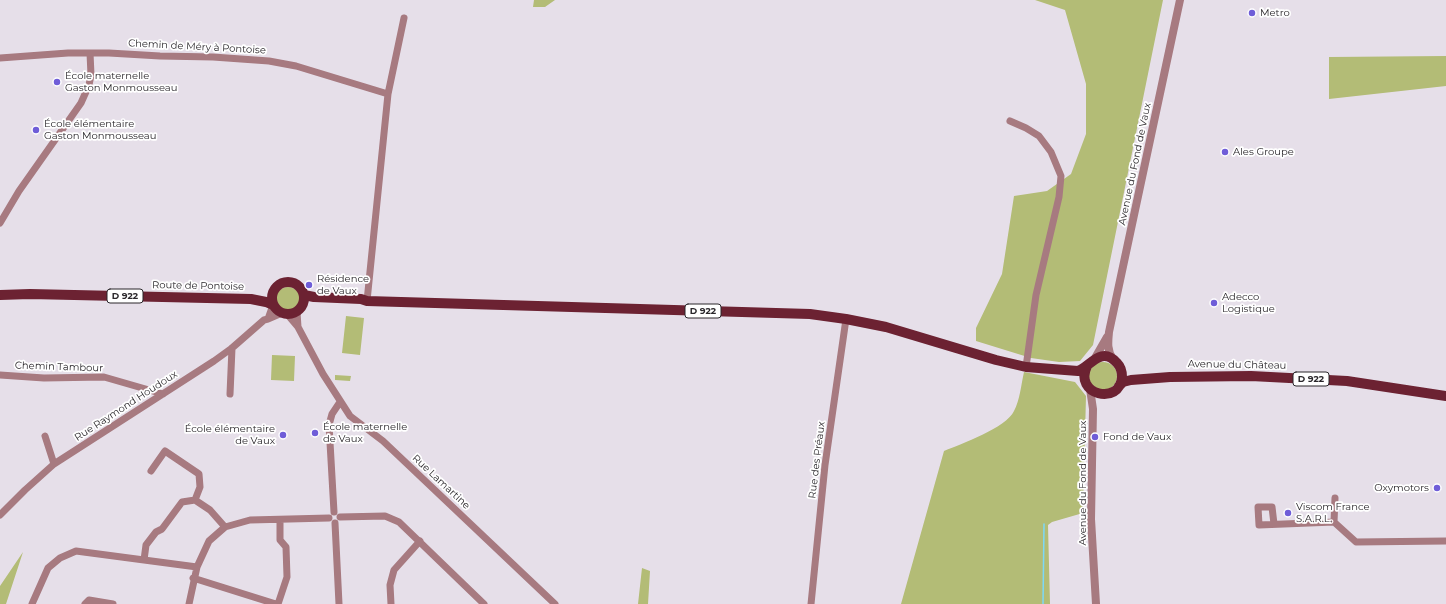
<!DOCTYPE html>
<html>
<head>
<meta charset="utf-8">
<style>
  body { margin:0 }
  canvas { display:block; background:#e6dfe9 }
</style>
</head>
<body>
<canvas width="1446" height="604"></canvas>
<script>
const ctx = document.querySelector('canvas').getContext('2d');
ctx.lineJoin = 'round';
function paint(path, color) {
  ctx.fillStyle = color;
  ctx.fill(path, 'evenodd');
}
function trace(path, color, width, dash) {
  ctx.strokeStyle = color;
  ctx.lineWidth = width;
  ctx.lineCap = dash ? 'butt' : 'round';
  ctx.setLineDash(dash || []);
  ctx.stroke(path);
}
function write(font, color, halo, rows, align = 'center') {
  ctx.font = font + ' Montserrat,sans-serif';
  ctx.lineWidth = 3.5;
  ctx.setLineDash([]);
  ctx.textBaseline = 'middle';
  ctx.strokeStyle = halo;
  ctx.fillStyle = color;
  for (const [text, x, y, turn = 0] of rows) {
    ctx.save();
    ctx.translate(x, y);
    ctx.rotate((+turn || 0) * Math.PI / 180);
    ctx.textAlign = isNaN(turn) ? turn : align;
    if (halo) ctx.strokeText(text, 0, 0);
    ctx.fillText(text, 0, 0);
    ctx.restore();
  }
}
paint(new Path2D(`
  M534,0H555L545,7H533Z
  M1035,0H1163L1093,345L1080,361L1059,362L1031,358L976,341V328L1002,274L1014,196L1047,191L1071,174L1086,134V84L1065,10Z
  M1446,56V86L1329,99V57Z
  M276 299a12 12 0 1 1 24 0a12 12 0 1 1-24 0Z
  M346,316L364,318L360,355L342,353Z
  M272,355L295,356L294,381L271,380Z
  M1089 376a14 14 0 1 1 28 0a14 14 0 1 1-28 0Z
  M1024,372L1075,382L1086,396L1083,513L1052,522L1048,525L1050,604H901L944,451C961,444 1006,428 1014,411C1020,400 1021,385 1024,372Z
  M335,375L351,376L350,381L335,380Z
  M23,552L6,604H0V586Z
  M642,568L650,571L648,604H638Z`), '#b3bc76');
trace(new Path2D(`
  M1043,604L1044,524`), '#7cd9f8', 1.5);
trace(new Path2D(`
  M0,58L68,53H109L160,56L213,57L269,61L296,66L388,94
  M1010,121L1026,128L1039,136L1051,152L1061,176L1059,197L1036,295L1026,367
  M0,223L19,191L81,103L89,85L91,75L90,53
  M367,301L388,94L404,18
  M273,305L268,319L282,313
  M287,314L298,327L297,312
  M298,327L323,374L350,416L383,441L555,604
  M0,375L44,378L104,377L163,394
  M230,394L232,348
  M45,436L54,464
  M151,471L165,451L199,474L200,487L195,500
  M334,512L329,425L332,414L340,402
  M0,515L25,490L54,464L214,361L232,348L264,320L268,319
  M340,517L385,516L399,522L484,604
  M1334,522L1335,498
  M335,523L339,604
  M1274,524L1272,507H1258L1259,525L1334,522L1356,542L1446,541
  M144,560L146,545L156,532L162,529L182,502L195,500L210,510L225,527
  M193,578L276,604
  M32,604L48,568L60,558L76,551L197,567
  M85,604L89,600L113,604
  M189,604L197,567L209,541L225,527L250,520L329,518
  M278,604L287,577L286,547L280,540V520
  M391,604L390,585L394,570L420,541
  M811,604L825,465L846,319`), '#a77a80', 7);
trace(new Path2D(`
  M1095,358L1107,337
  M1113,359C1107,351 1108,342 1109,332L1180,0
  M1090,389L1093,409L1091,519L1096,604`), '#a77a80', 8);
trace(new Path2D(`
  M272 298a16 16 0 1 1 32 0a16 16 0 1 1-32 0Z
  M0,295L30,294L251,299L266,302L273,305
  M304,295L314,297L361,299L367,301L810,314L846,319L886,327L996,360L1026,367L1078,371C1090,367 1101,345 1117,363C1121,367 1122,372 1122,377C1120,406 1073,395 1087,366
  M1119,386L1123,382L1131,380L1170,377L1251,376L1347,381L1446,396`), '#6c2232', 10);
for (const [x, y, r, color] of [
  [1252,13,4,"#6f5dd8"],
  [57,82,4,"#6f5dd8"],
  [36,130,4,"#6f5dd8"],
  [1225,152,4,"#6f5dd8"],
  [309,285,4,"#6f5dd8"],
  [1214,303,4,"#6f5dd8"],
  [315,433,4,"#6f5dd8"],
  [283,435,4,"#6f5dd8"],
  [1095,437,4,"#6f5dd8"],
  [1437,488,4,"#6f5dd8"],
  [1288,513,4,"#6f5dd8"]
]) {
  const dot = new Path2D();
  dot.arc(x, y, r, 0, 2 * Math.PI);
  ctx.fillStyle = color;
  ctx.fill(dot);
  trace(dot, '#fff', 1.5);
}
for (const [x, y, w] of [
  [125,296,36],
  [703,311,36],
  [1311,379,36]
]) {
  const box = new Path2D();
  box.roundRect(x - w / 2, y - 7, w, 14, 3);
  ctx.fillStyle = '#fff';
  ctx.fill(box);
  trace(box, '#2a272b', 1);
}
write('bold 9px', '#2a272b', null, [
  ["D 922",125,296],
  ["D 922",703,311],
  ["D 922",1311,379]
]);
write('10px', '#2a272b', '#fff', [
  ["Metro",1260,13],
  ["École maternelle",65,76],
  ["Gaston Monmousseau",65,88],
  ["École élémentaire",44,124],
  ["Gaston Monmousseau",44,136],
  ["Ales Groupe",1233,152],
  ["Résidence",317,279],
  ["de Vaux",317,291],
  ["Adecco",1222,297],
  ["Logistique",1222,309],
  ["École maternelle",323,427],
  ["de Vaux",323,439],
  ["École élémentaire",275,429,"right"],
  ["de Vaux",275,441,"right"],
  ["Fond de Vaux",1103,437],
  ["Oxymotors",1429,488,"right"],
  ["Viscom France",1296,507],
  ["S.A.R.L.",1296,519]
], 'left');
write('10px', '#2a272b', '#fff', [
  ["Chemin de Méry à Pontoise",197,47,3],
  ["Avenue du Fond de Vaux",1135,164,-78],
  ["Route de Pontoise",198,286,1],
  ["Avenue du Château",1237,365,1],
  ["Chemin Tambour",59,367,2],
  ["Rue Raymond Houdoux",126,406,-33],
  ["Rue des Préaux",817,460,-83],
  ["Rue Lamartine",441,482,43],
  ["Avenue du Fond de Vaux",1083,483,-90]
]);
</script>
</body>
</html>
